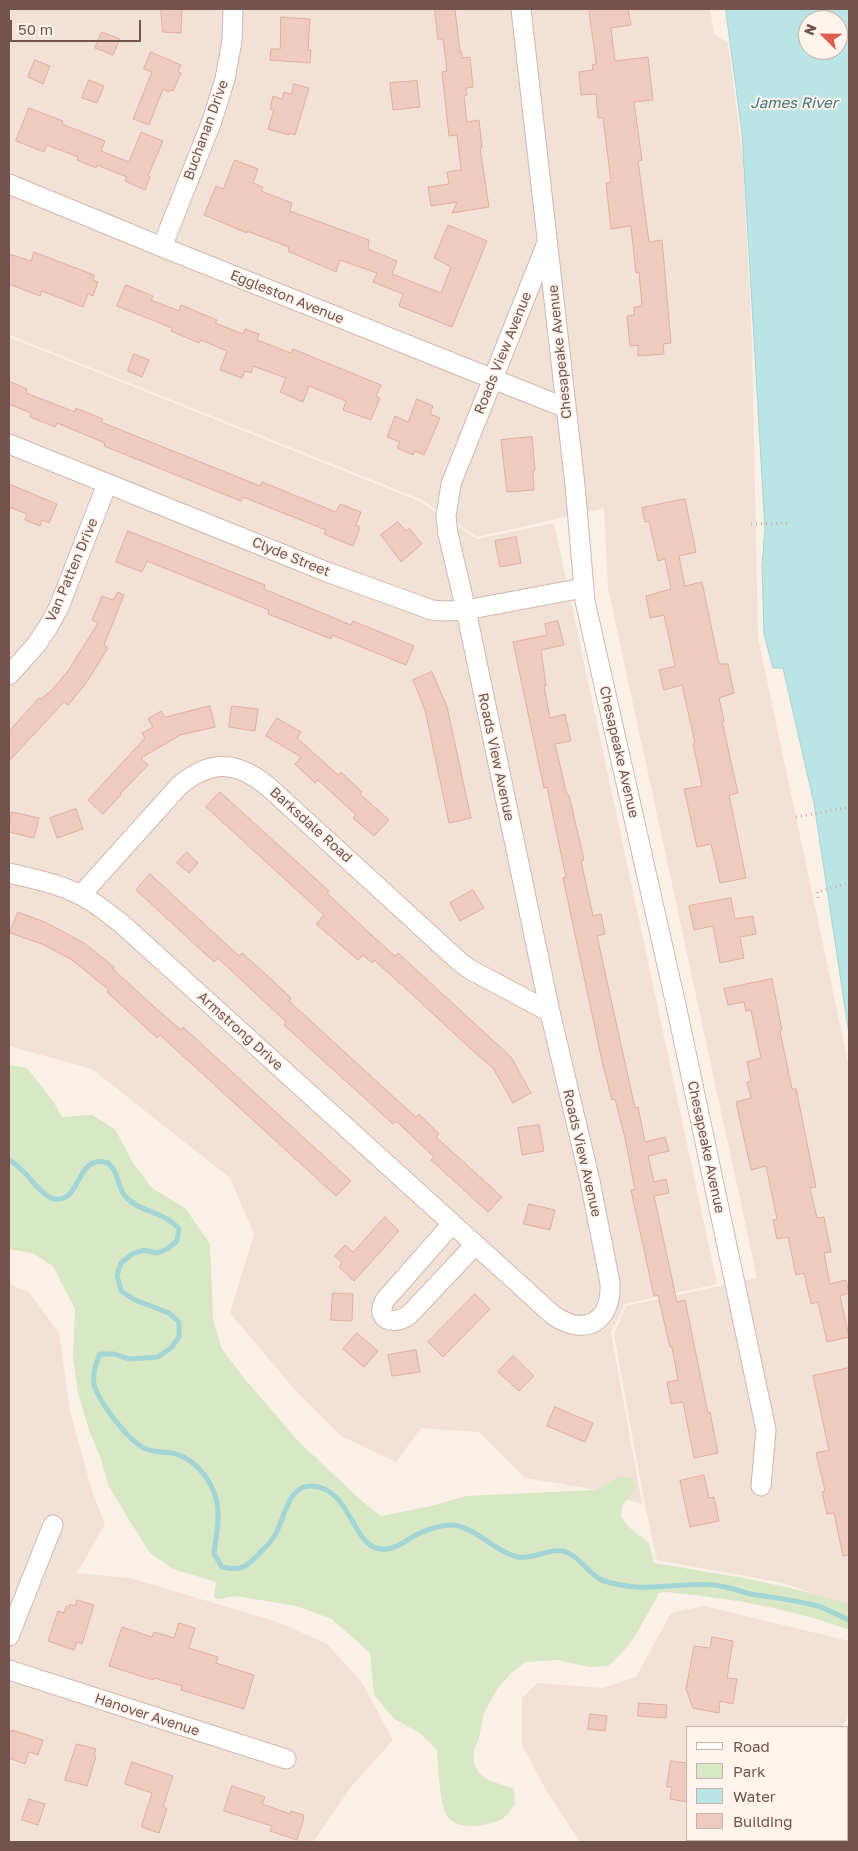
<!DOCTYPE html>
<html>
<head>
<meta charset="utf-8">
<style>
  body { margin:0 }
  #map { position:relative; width:858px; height:1851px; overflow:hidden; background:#fbf0e6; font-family:"Golos Text",sans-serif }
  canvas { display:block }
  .frame { position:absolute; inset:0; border:10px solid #73544c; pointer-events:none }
  .legend { position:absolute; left:686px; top:1726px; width:162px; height:115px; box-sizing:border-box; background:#fef4ec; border:1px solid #c6b4ac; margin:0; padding:6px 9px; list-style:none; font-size:15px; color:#73544c }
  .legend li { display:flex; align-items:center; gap:10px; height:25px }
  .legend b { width:25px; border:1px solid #c6b4ac }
  .north { position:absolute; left:798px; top:10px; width:50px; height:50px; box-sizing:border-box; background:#fef4ec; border:1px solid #c6b4ac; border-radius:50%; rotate:293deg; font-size:14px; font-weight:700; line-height:20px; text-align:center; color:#73544c }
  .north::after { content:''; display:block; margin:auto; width:18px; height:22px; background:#df5c51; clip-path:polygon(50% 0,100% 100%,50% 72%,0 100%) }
  .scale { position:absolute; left:10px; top:20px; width:131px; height:22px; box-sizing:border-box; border:2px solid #73544c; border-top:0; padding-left:6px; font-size:15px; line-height:18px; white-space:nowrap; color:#73544c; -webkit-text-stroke:4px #fef4ec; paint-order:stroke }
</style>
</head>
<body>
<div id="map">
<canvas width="858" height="1851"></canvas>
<div class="frame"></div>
<ul class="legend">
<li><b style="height:6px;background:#fff"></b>Road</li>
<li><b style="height:14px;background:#d8e8c5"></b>Park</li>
<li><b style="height:14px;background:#bbe4e4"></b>Water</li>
<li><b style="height:14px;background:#efcbbf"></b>Building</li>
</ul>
<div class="north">N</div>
<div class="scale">50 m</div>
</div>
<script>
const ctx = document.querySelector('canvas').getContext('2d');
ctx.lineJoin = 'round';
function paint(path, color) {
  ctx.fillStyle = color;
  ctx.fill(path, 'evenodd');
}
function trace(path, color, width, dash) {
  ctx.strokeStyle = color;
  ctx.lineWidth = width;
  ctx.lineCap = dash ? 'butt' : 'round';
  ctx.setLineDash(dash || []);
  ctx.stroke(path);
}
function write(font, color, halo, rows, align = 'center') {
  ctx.font = font + ' "Golos Text",sans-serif';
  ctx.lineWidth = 4;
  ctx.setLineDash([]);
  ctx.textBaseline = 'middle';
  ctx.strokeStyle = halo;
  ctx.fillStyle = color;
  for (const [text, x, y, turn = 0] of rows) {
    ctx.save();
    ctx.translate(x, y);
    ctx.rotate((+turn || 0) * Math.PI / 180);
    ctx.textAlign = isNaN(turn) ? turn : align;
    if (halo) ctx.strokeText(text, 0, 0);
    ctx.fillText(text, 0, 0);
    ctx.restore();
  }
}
paint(new Path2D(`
  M9,9H710L714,34L728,43L743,161L752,345L758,638L849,1067V1609L842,1604L784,1583L657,1560L645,1506L614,1334L626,1306L757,1278L608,588L604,508L477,537L420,499L9,335Z
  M9,337L419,501L477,539L554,523L717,1284L625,1304L611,1333L642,1504L593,1489L525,1478L479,1432L421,1428L396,1462L341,1436L295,1390L230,1313L254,1234L230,1178L92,1069L9,1046Z
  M9,1284L29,1292L59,1333L70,1411L92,1491L105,1524L77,1573L130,1578L278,1622L327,1644L361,1681L393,1740L351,1787L313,1842H9Z
  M704,1606L849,1641V1716L841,1727H687V1840H815V1842H580L546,1790L522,1745V1698L537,1683L603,1688L636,1677L671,1613Z`), '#f2e1d5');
paint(new Path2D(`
  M9,1065L27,1068L53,1101L62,1117L92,1115L115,1129L133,1163L152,1188L185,1208L210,1244L213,1319L222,1349L244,1378L299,1442L363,1502L381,1516L431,1506L466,1496L596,1490L620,1476L633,1478L636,1488L622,1506L621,1517L630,1528L649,1543L654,1563L749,1579L803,1591L849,1604V1630C791,1608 727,1598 666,1592L659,1593L636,1635L621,1654L608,1666L589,1667L557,1660L526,1662L511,1673L498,1688L484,1713L479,1738L474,1750V1764L479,1773L488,1780L514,1789L515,1804C511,1809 507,1816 502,1819C486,1826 459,1832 447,1816C440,1806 438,1764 437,1750L420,1733L394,1719L374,1695L370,1653L332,1619L296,1606L236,1596L218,1599L214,1598L216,1582L173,1569L150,1553L129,1520L108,1485L101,1459L89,1430L78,1393L73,1357L75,1309L53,1266L32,1253L9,1249Z`), '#d8e8c5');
const water = new Path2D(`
  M726,9H849V1034L814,803L783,668H773L764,634L762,566L765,529L742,133ZM808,20H838V50H808Z`);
paint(water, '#bbe4e4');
trace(water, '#a2d5d5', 1);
trace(new Path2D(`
  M9,1160C27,1169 41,1198 55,1199C78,1202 77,1166 96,1162C99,1161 104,1162 108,1163C110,1165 114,1169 115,1172C119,1181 119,1190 126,1197C139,1212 164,1211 179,1229L177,1241L167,1249L157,1253L144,1250L132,1254L121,1263L117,1275L121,1291L135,1300L169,1313L179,1322V1337L171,1348L158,1357L129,1359L114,1354H100C96,1364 92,1373 94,1384C98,1401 129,1442 146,1449C155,1453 166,1451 176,1454C199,1461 218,1488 218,1513C219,1526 215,1541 214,1554L222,1567C241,1571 245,1568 258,1555C264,1548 271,1543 275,1535C284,1520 288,1485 311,1486C355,1488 350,1553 387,1549C397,1548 406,1541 414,1536C425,1530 442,1524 454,1525C478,1529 495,1552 518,1557C533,1560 548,1548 563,1551C578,1555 586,1570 598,1578C603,1581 611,1583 616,1584C649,1592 682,1582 714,1585C726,1586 739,1591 751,1594C773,1598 796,1600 818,1606C829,1610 839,1616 849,1620`), '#a2d5d5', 5);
const building = new Path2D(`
  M161,9H182L181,33L163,32Z
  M435,9H455L460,52L461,51L462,58L470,57L473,87L466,88L467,95L464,96L467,122L479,120L482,148H480L489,207L452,213L457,202L431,206L428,187L449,184L447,172L461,170L457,135L449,136L442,72L447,71L443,39H438Z
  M589,9H628L631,25L611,28L615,61L648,57L653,100L634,102L642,160L638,161L649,242L662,240L671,343L663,344L664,354L638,356V345L630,346L627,316L634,315V307L642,306L639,272L636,273L631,226L611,229L606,183L611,182L603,118H598L596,94L581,95L579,72L593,70L592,65L596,64Z
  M281,17L310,19L308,50H311L310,63L270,60L271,49H280Z
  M102,32L120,39L113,55L95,48Z
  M151,52L181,65L178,72L181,73L173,91L170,90L169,92L163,89L149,125L133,119L152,72L144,69Z
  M35,60L50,66L43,84L28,77Z
  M89,80L104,86L97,103L82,98Z
  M417,81L420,107L393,110L390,83Z
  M294,84L309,88L295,135L290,133L289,135L268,129L274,110L270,109L273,96L282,99L284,92L291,94Z
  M29,108L63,121L62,124L105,141L101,151L129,162L141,132L163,141L148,176L150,177L145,190L125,181L127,177L97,165L96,168L77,160L78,157L47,145L44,152L16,141Z
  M235,160L258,169L253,183L263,187L261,191L292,203L290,211L369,240L368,249L397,261L392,274L441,293L451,267L434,258L448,225L487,241L452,327L399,306L403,294L373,282L377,273L340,260L336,272L288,251L289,247L247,231V233L204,215L216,186L223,189Z
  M34,252L94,275L93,280L98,282L93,296L88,294L83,307L42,291L40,296L9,284V254L31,261Z
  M126,285L153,296L151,300L179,311L181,305L217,320L215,323L243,334L245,329L259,334L257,340L291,353L293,349L381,385L376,396L380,398L371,420L343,410L346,401L309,386L303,402L280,392L286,378L253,366L251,373L245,371L242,378L220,370L227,351L201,340L199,343L171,331L172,328L117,306Z
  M134,354L149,360L142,377L128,371Z
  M9,381L27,389L26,393L75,412L76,408L103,419L101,422L260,486L262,482L336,512L340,504L361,512L356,525L359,526V531L353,546L324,534L326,530L243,497L241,501L216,491L104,446L105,443L57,423L55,427L30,417L31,413L9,404Z
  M417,399L433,406L430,414L440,418L424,455L415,451L413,455L397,448L400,442L387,437L395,416L408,422Z
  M532,437L535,470L533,471L534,490L507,492L501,440Z
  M9,484L57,504L49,523L42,520L40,526L25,520L27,514L9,507Z
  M685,499L696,552L679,556L685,586L702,582L719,664H728L734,693L719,698L724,721H722L738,793L729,795L746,878L720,883L711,844L697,847L684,789L702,786L693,744L695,743L682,685L664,690L659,670L675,666L664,615L650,618L646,596L671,589L665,559L658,561L649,521L645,522L642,508Z
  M398,522L406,531L409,528L422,544L401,562L381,535Z
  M128,531L265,585L264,589L351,625L353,621L414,646L406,665L332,635L331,639L268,614L269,610L147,561L142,572L116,562Z
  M516,537L521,563L500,567L495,541Z
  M118,592L124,595L104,645L108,648L87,682L68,705L64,702L9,761V731L39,698L41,699L52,690L68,671L98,623L92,620L102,596L113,600Z
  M558,621L564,645L541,650L546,686H544L550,718L565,714L571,741L555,744L567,795H569L584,860L581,861L593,916L601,914L605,934L597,936L635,1108L638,1107L645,1142L665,1137L669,1151L648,1156L654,1182L666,1179L669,1193L654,1196L677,1302L685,1300L708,1413L710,1412L718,1453L694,1458L683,1402L671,1404L667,1382L678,1380L672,1347H670L658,1295L654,1296L631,1190H635L625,1138L615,1099L612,1100L602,1061L563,878L566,877L547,787L544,788L538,760L513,642L547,635L545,624Z
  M432,672L447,707L471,818L449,823L425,710L413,680Z
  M210,706L215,727L180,735L141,758L148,765L120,794L121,795L103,814L88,800L145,738L142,733L153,727L148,719L161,711L165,717Z
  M232,706L258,709L255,731L229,727Z
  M277,718L301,732L297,738L338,775L341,772L362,792L360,794L389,820L374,836L353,818L356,815L318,780L315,783L295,764L301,757L266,736Z
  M220,792L329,891L327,893L366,930L395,956L398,953L511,1057L531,1093L513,1103L493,1068L472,1050L404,987L374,960L372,963L363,955L358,960L316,924L324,915L206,807Z
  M76,809L83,829L57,838L50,818Z
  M12,812L39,818L34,838L9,832Z
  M187,852L198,863L189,873L177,863Z
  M150,874L239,956L242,953L271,979L291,998L289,1001L386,1090L416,1117L419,1114L439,1134L436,1137L502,1197L488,1212L431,1160L434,1157L396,1121L393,1124L284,1025L286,1022L218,958L214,962L136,890Z
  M473,890L484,908L460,921L450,903Z
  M731,898L735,919L753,916L756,934L740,937L744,958L720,963L713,926L694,930L689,906Z
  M18,912L47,923L84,943L114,967L113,969L151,1004L181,1030L183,1027L351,1181L336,1196L160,1035L157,1038L107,992L109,990L72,960L42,944L10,933Z
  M772,979L782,1030L780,1031L792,1089H796L816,1187L810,1188L817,1218L824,1217L831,1252L824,1253L830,1284L846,1280L849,1293L840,1296L849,1337L827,1342L818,1302L811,1304L804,1273L796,1275L788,1237L777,1239L773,1220L777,1219L766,1166L751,1170L736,1102L751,1098L747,1082L751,1081L747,1062L761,1058L751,1010L746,1011L744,1002L728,1005L724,989Z
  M539,1125L544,1151L522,1155L518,1128Z
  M529,1204L555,1210L550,1230L524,1224Z
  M385,1217L399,1231L354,1281L339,1267L342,1263L335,1256L345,1245L353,1252Z
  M333,1293L353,1294L352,1321L331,1320Z
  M475,1294L490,1309L443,1357L428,1342Z
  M357,1333L378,1351L364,1367L343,1349Z
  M416,1350L420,1372L392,1376L388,1355Z
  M513,1356L534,1376L519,1391L498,1372Z
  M849,1368V1555L843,1556L834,1513L827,1514L822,1492L825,1491L816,1453L829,1450L813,1376Z
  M555,1407L593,1423L585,1442L547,1426Z
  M704,1475L709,1498L714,1497L719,1521L690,1527L680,1481Z
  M77,1600L94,1605L82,1644L77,1642L74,1650L48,1641L58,1611L64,1613L66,1606L69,1607L70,1604L75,1606Z
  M179,1623L195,1628L189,1648L218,1657L216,1663L254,1675L244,1709L181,1690L182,1686L154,1678L153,1680L109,1666L122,1627L152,1637L154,1632L174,1638Z
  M712,1637L733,1641L727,1678L737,1679L733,1704L720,1701L719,1713L693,1708L686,1689L694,1646L710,1648Z
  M639,1703L667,1705L666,1718L638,1716Z
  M590,1714L607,1716L605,1731L588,1729Z
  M12,1730L43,1740L38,1755L29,1752L25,1764L9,1758V1731L12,1732Z
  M77,1744L96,1749L94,1755L96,1756L87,1786L65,1780Z
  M671,1761L687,1763V1802L670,1799L672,1787H667Z
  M132,1762L173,1776L163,1807L167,1809L159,1833L142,1827V1824L152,1793L125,1784Z
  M232,1786L265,1797L262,1804L290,1814L291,1811L304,1815L303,1818H304L297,1840L270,1831L272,1826L224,1811Z
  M29,1799L45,1804L38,1825L22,1820Z`);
paint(building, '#efcbbf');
trace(building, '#e1afa0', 1);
const minor = new Path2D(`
  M521,9L575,485L585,601L676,1005L766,1430L761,1486
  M9,184L162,247L566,408
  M162,247L212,121L225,79L232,41L233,9
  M9,444L327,572L432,610L444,611L466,610L583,588
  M9,675L36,645L48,627L59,607L107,484
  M9,873C33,879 58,883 80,895C95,902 109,914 122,924L553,1315C585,1337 612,1322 610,1283L590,1181L550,1012L466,610L448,534L446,516L451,484L547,243
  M81,895L179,786C213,757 241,762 273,791L461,963L471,970L550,1012
  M452,1224L385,1300C374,1320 394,1326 409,1315L475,1245
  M9,1636L53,1525
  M9,1670L286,1759
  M782,1842V1840`);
trace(minor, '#ceb9b0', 21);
trace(new Path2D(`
  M751,524L790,523
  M796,817L849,807
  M818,898L817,892L849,883`), '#d4aea2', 3, [1, 4]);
trace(minor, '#fff', 19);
write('14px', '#73544c', '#fef4ec', [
  ["Buchanan Drive",206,130,-70],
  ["Eggleston Avenue",287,297,22],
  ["Chesapeake Avenue",560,352,-96],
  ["Roads View Avenue",503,353,-68],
  ["Clyde Street",291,557,22],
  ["Van Patten Drive",72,570,-67],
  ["Chesapeake Avenue",619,752,77],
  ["Roads View Avenue",496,757,78],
  ["Barksdale Road",311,825,42],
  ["Armstrong Drive",240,1031,42],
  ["Chesapeake Avenue",706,1147,78],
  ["Roads View Avenue",582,1153,77],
  ["Hanover Avenue",147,1715,18]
]);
write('italic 15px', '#407678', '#fef4ec', [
  ["James River",794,103]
]);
</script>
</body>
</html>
